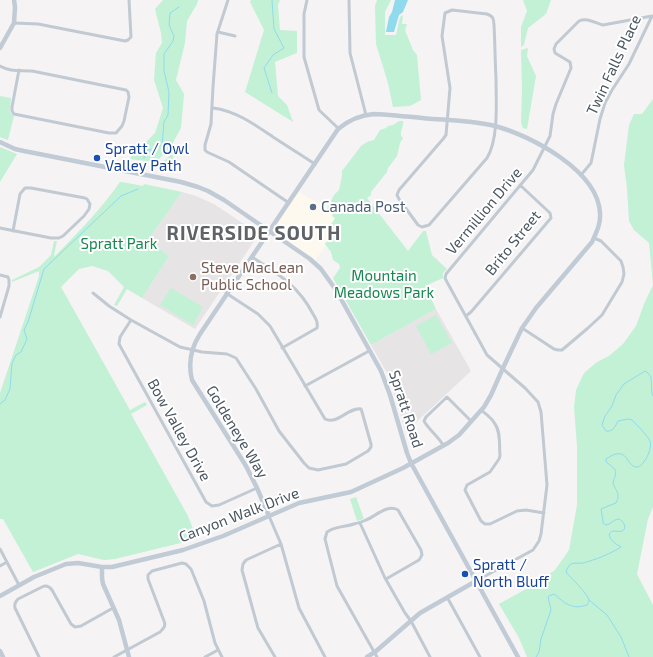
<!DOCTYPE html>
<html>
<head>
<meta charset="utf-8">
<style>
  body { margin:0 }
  canvas { display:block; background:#f5f3f3 }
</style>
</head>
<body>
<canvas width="653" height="657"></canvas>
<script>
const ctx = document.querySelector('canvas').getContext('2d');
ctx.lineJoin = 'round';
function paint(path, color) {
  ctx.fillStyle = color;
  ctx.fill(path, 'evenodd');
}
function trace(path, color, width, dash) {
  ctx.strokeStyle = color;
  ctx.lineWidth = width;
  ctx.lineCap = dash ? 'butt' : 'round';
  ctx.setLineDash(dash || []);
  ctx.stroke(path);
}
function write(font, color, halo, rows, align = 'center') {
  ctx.font = font + ' "Exo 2",sans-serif';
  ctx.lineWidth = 4;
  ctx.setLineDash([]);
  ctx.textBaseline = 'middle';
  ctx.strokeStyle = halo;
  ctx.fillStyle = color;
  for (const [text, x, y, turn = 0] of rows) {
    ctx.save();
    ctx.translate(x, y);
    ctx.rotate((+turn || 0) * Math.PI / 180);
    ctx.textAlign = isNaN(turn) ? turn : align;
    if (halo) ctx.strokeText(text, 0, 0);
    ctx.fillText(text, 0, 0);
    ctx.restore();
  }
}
paint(new Path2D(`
  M299,192L336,213L338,218L336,231L315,261L272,231Z`), '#fdf9ef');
paint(new Path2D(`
  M182,192L196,196L214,204L259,234L195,329L142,298L169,256L148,240Z
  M436,309L471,371L410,428L405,430L393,390L387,373L371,345Z`), '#e6e4e5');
paint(new Path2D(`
  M163,0H198L197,4L187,21L185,43L176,80L184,94L181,128L170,148L156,162L129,159L155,133L163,108L154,80L156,53L162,43L161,33L155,9Z
  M251,0H280L278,5L280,30L297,31V53L275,62L278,96L287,105L293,122L245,92L264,30L250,2Z
  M377,0H391L385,12V35H396L400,17L403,15L402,24H407L405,30L413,50L417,55L421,100L410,106L393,107L388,83L376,44L375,6Z
  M523,0H551L546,14L528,28L524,45L521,47V27L527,11Z
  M528,48L527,56L536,76L527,129L523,128L521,123L522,90L521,50Z
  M0,96L11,98L10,112L14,116L8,140L5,139L0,137Z
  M653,99V507L648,519L637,574L653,605V657H527L519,638L499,604L526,589L555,570L569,550L577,505V446L574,407L576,390L584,373L597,362L609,356L623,344L636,326L644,304L653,285L649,243L634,230L629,221L627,188L624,165L629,125L634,114H642Z
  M399,121H403C404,126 400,131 401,136L403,138L400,143L397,156L388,168L387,172L371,192V195L367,198L408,251L423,231H426L432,255L447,269L443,273V278L425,286L436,309L371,345L333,278L340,268L339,264L333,260L331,252L325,244L334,231L329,228L335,218L332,216L333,213L327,209L334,195L339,190L342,176V171L361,146L367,142L374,140L380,130L386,128L388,126L393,125Z
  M0,147L17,154L0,182Z
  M172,154L180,172L153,166L165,160Z
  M120,182H122L143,186L144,184L182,192L148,240L169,256L142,298L127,289L117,306L114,305L124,287L108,271L92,266L79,269L61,287L130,410L145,402L147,405L131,414L188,516L197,539L115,559L104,560L78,554L33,572L3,519H0V393L39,276V271L12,282V280L39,267L51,255L54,241H57L54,256H55C78,233 101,209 120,182Z
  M171,288L203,307L193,325L160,305Z
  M436,315L452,343L431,354L416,326Z
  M356,497L364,519L357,521L350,499Z`), '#c3f1d5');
paint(new Path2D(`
  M395,0H408L403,12L399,15L394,32H386L389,17L392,12Z`), '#90daee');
trace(new Path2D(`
  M272,93L264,68L273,55L284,48L274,29L272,0
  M144,158L145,150H153L162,145L164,122L168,115L169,92L164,71V54L173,41L174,36L169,25L170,13L179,7
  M0,404L5,400L10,389L12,363L16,355L21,352L27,339L24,330L28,322L44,269L121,196L138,189
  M589,600L607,615L621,637L629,657
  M536,657L539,652L541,639L550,613L551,610L548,597L549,596L554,594C565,603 571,610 587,605C588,603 589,602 589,600C587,593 571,578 566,572C567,569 568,566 571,564C575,562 579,564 583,563C595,560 610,554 621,547L620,546C615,544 610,540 609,534L612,531C615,531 620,532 622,531C628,529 623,519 618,519C613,520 611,524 606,525L603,523V521L601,509L603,508L616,503C621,493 616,492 613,483C613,480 615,478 615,476C618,469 611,466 606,462V459C629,443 626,468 637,467C641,467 643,463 646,459C648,455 652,447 650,441C648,436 636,424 632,420L628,419L618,421C615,427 613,432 606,431L602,425L605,416L612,406L616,395L624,384L645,371L647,372L651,377L652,394L653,396`), '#90daee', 1);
trace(new Path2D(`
  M228,0L217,34L213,87L211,124L205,145V150L207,152L229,162L289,203
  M307,0L304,14V57L319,110L339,129
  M349,0L350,53L366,115
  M452,10L487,14C493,16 494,19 494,25C495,43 495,60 496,78C496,100 499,139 487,158L429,225L422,227L418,225L399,199L397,195L399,190L443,139L446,135L450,88L442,36L445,13Z
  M14,23L38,24L125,41L128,40L131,37L129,0
  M218,32L235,36
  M0,66C10,72 21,70 32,71L126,90L128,92L129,97L124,121L122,126L116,133H109L14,114L12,111V107L19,70
  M213,108C236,111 254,124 273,137C287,146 301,155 315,164
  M0,228L5,229L51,238H59L63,236L84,216L89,209L90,204L87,199L85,198L31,188H25L20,194L13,231
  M252,257C278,274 298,285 313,314C316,319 318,322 317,328L282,348
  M0,275L8,277L9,280V286L0,317
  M93,293L109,306L131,320L180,347L202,352L227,354L236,358L256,389L279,431L304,463L309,468L318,470L346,464L368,451L371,447V444L362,412L361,409C348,407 338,425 325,419L270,326L258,314L226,293
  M466,316L471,312L551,218L550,213L520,185
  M131,320L120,337L119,344L206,502L212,506L219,505L257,488
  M522,328L554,349L558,350H562L588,328L602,315L622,282L624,274L623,267L621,261L601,241L594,238
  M305,386L369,351
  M481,410C486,414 492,418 495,424C501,432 499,446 500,456L499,459L490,472L467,485L465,490L466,492L481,521L485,524H490L517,511L526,510L544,513
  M443,445C438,436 429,430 424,421L426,417L447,397L471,421
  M269,516L281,544L299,608L325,657
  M360,523L385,578L405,613L411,621L430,657
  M0,549L19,585
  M0,566L7,562
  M476,581L533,550L539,541L541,534L547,485L541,412L538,402L525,388L487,355L447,282L445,278L446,274L533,170L550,136L553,114L556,104L571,68L570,62L555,53L554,49L556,44L579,21C587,17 595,23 603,25L652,16L629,64L612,90L605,103L600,119L591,163L581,175
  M447,597L480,657
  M39,657L15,608C14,604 15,602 18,599L42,587C46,585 49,586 52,590L71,624L75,627L81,626L113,608
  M114,657L160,632C164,628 166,626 164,621L148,579V575L152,571L182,563L186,564L191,569L204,601L215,643L222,657
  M205,657L218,650
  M275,657L258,628L256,621L242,570L243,564L246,560L281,544
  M377,657L337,586L325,539L327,532C335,526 345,527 354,524C358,523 362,522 366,520C376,516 387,504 398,510L421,550L422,555L419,560L386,579`), '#c1cad2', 3);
trace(new Path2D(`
  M0,48L14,23L15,7L14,0
  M0,142L15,149L24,151L181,182L198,187L208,191L224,200L310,259L321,269L336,290L381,371L390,395L407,453L411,463L518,657
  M102,567V578L103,584L119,620L129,657
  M0,596L34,577L66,564L78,563L102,567H112L183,550L223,536L299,503L351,492L403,468L448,443L459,435L484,407L491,395L503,368L522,328L527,321L536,308L592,242C596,233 601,224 600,213C598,171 532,136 495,126C475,121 453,120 432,119C412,117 393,115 374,114C360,115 349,120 338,129L200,334C191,348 188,364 192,380L246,466L257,488L269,516
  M0,651L3,657
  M367,657L375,652L420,613L476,581`), '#c1cbd6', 4.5);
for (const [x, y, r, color] of [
  [97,158,4,"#1a4fb4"],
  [313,207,4,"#5c6f8a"],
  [193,277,4,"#8d6e63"],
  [465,574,4,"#1a4fb4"]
]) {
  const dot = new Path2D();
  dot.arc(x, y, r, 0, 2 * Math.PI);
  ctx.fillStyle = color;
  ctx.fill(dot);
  trace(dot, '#fff', 1.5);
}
write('15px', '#4a5661', '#fff', [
  ["Twin Falls Place",614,65,-65],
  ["Vermillion Drive",484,211,-50],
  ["Brito Street",513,243,-51],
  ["Spratt Road",406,409,72],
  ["Bow Valley Drive",179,430,61],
  ["Goldeneye Way",237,432,59],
  ["Canyon Walk Drive",239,515,-21]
]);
write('15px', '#164399', '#fff', [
  ["Spratt / Owl",105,149],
  ["Valley Path",105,166],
  ["Spratt /",473,565],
  ["North Bluff",473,582]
], 'left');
write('15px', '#4e5e75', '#fff', [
  ["Canada Post",321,207]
], 'left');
write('15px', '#17864f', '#fff', [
  ["Spratt Park",119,244],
  ["Mountain",384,276],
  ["Meadows Park",384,293]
]);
write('15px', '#785e54', '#fff', [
  ["Steve MacLean",201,268],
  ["Public School",201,285]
], 'left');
ctx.letterSpacing = '1px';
write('bold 19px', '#5f6368', '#fff', [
  ["RIVERSIDE SOUTH",254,234]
]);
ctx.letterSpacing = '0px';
</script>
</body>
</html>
